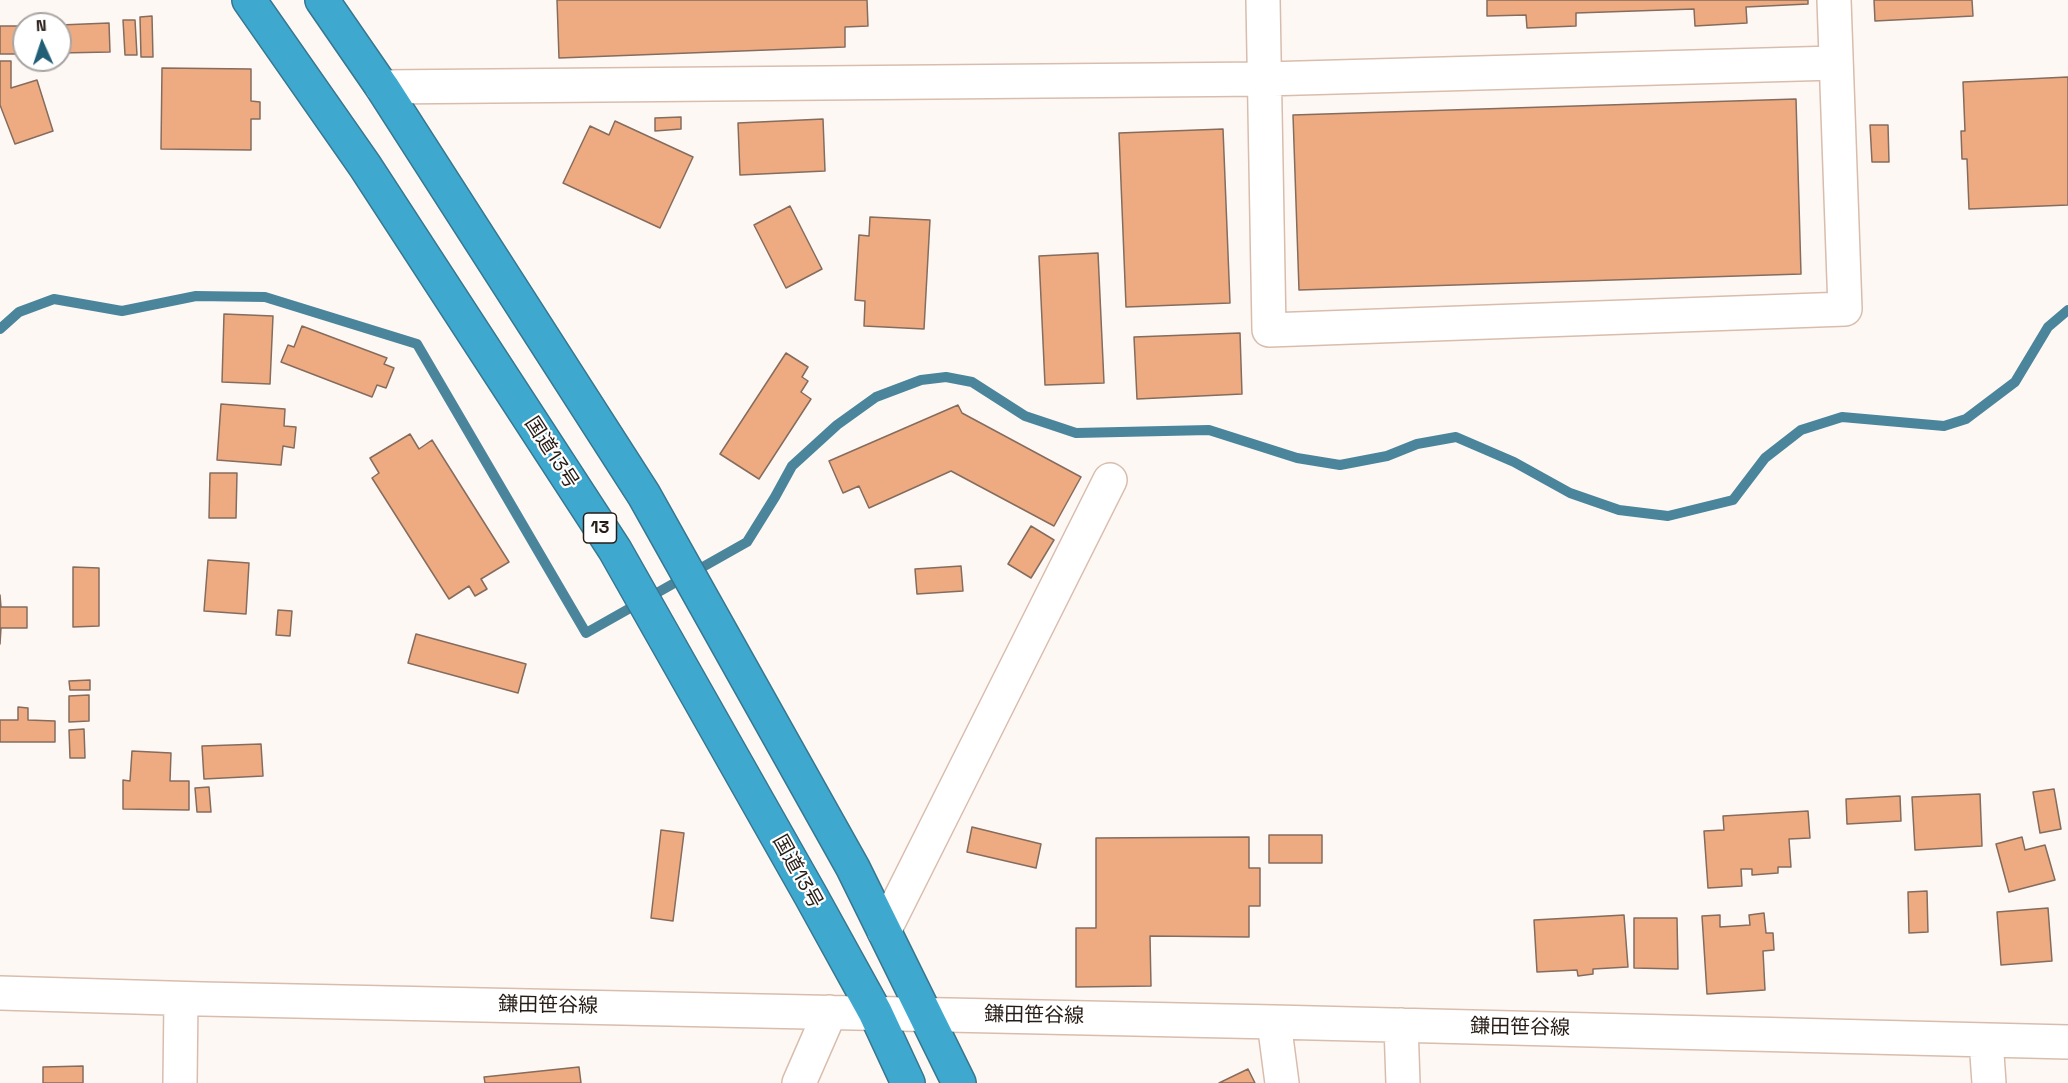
<!DOCTYPE html>
<html>
<head>
<meta charset="utf-8">
<style>
  body { margin:0 }
  #map { position:relative; width:2068px; height:1083px; overflow:hidden; background:#fef8f5; font-family:"Space Grotesk",sans-serif }
  canvas { display:block }
  .north { position:absolute; left:12px; top:12px; width:60px; height:60px; box-sizing:border-box; background:#fff; border:2px solid #a9a5a2; border-radius:50%; rotate:357deg; font-size:16px; font-weight:700; line-height:24px; text-align:center; color:#271d17 }
  .north::after { content:''; display:block; margin:auto; width:21px; height:27px; background:#215f76; clip-path:polygon(50% 0,100% 100%,50% 72%,0 100%) }
</style>
</head>
<body>
<div id="map">
<canvas width="2068" height="1083"></canvas>
<div class="north">N</div>
</div>
<script>
const ctx = document.querySelector('canvas').getContext('2d');
ctx.lineJoin = 'round';
function trace(path, color, width, dash) {
  ctx.strokeStyle = color;
  ctx.lineWidth = width;
  ctx.lineCap = dash ? 'butt' : 'round';
  ctx.setLineDash(dash || []);
  ctx.stroke(path);
}
function paint(path, color) {
  ctx.fillStyle = color;
  ctx.fill(path, 'evenodd');
}
function write(font, color, halo, rows, align = 'center') {
  ctx.font = font + ' "Space Grotesk","Noto Sans JP",sans-serif';
  ctx.lineWidth = 4.5;
  ctx.setLineDash([]);
  ctx.textBaseline = 'middle';
  ctx.strokeStyle = halo;
  ctx.fillStyle = color;
  for (const [text, x, y, turn = 0] of rows) {
    ctx.save();
    ctx.translate(x, y);
    ctx.rotate((+turn || 0) * Math.PI / 180);
    ctx.textAlign = isNaN(turn) ? turn : align;
    if (halo) ctx.strokeText(text, 0, 0);
    ctx.fillText(text, 0, 0);
    ctx.restore();
  }
}
trace(new Path2D(`
  M0,329L19,312L54,299L122,311L196,296L265,297L417,344L586,633L747,542L775,497L792,466L837,425L876,397L921,380L946,377L972,382L1025,416L1076,433L1209,430L1297,458L1340,465L1387,456L1417,444L1456,437L1514,462L1570,493L1619,510L1668,516L1733,500L1765,458L1801,430L1842,417L1944,426L1966,419L2015,382L2048,327L2068,310`), '#4b859b', 10);
const building = new Path2D(`
  M557,0H867L868,26L845,27V47L559,58Z
  M1487,0H1808V4L1746,7L1747,23L1695,26L1694,9L1576,13V26L1527,28L1526,15L1487,16Z
  M1874,0H1972L1973,16L1875,21Z
  M152,16L153,57H141L140,17Z
  M123,20H135L137,55H125Z
  M109,23L110,52L60,53V25Z
  M0,26H24V54H0Z
  M0,61H11V88L37,80L53,131L15,144L0,105Z
  M162,68L251,69V101L260,102V119H251V150L161,149Z
  M2068,77V205L1969,209L1967,159H1962L1961,131H1965L1963,82Z
  M1796,99L1801,274L1299,290L1293,115Z
  M681,117V129L655,131V118Z
  M823,119L825,171L740,175L738,123Z
  M615,121L693,157L660,228L563,183L590,126L609,135Z
  M1870,125H1888L1889,162H1872Z
  M1223,129L1230,303L1126,307L1119,133Z
  M790,206L822,269L786,288L754,225Z
  M870,217L930,220L924,329L864,326L865,301L855,300L859,235L869,236Z
  M1098,253L1104,383L1045,385L1039,256Z
  M224,314L273,316L270,384L222,382Z
  M302,326L387,358L384,364L394,368L386,388L377,385L372,397L281,362L288,345L294,347Z
  M1240,333L1242,394L1137,399L1134,337Z
  M786,353L808,367L802,377L808,381L801,392L811,399L759,479L720,454Z
  M221,404L285,409L284,426L296,427L294,448L283,446L281,465L217,460Z
  M958,405L962,413L1081,477L1054,526L951,471L869,508L859,486L843,493L829,461Z
  M410,434L419,449L432,440L509,562L481,579L487,589L475,596L469,586L449,599L372,478L379,473L370,458Z
  M210,473H237L236,518H209Z
  M1031,526L1054,540L1031,578L1008,564Z
  M208,560L249,563L246,614L204,611Z
  M961,566L963,591L917,594L915,569Z
  M73,567L99,568V626L73,627Z
  M0,595L1,607H27V628H1L0,644Z
  M278,610L292,611L290,636L276,635Z
  M416,634L526,664L518,693L408,663Z
  M90,680V690H70L69,681Z
  M89,695V721L69,722V696Z
  M18,707L28,708V720L55,721V742H0V720H18Z
  M84,729L85,758H70L69,730Z
  M261,744L263,776L204,779L202,746Z
  M132,751L171,753L170,781H189V810L123,809V780L130,781Z
  M209,787L211,812H197L195,788Z
  M2054,789L2061,829L2040,833L2033,792Z
  M1980,794L1982,846L1915,850L1912,797Z
  M1900,796L1901,821L1847,824L1846,799Z
  M1808,811L1810,838L1789,839L1791,867H1778V873L1752,875V869H1741L1742,886L1708,888L1704,831L1724,830L1723,816Z
  M972,827L1041,844L1036,868L967,852Z
  M661,830L684,833L673,921L651,918Z
  M1269,835H1322V863H1269Z
  M1249,837V868H1260V906H1249V937L1150,936L1151,986L1076,987V928H1096V838Z
  M2022,837L2025,850L2045,845L2055,880L2009,892L1996,844Z
  M1927,891L1928,932L1909,933L1908,892Z
  M2048,908L2052,961L2001,965L1997,912Z
  M1764,913L1766,933H1773L1774,950L1763,951L1765,990L1707,994L1702,916L1720,915V927L1750,925L1749,915Z
  M1624,915L1628,967L1593,969V974L1578,976L1577,970L1537,972L1534,920Z
  M1634,918H1677L1678,969L1634,968Z
  M83,1066V1083H43V1067Z
  M579,1067L581,1083H485L484,1077Z
  M1248,1069L1255,1083H1219Z`);
paint(building, '#eeab81');
trace(building, '#856c5d', 1.5);
const minor = new Path2D(`
  M1263,0L1269,330L1845,309L1834,0
  M382,87L1265,79L1835,63
  M884,931L1110,480
  M0,993L203,999L1274,1022L2068,1042
  M1274,1022L1282,1083
  M1401,1025L1403,1083
  M1986,1040L1989,1083
  M180,1083L181,999
  M799,1083L830,1012`);
const highway = new Path2D(`
  M249,0L365,166L615,550L811,896L875,1012L908,1083
  M322,0L382,87L644,495L853,868L959,1083`);
trace(minor, '#d8bdad', 36);
trace(highway, '#36778f', 36);
trace(minor, '#fff', 33);
trace(highway, '#3ea8cf', 33);
for (const [x, y, w] of [
  [600,528,33]
]) {
  const box = new Path2D();
  box.roundRect(x - w / 2, y - 15, w, 30, 4.5);
  ctx.fillStyle = '#fff';
  ctx.fill(box);
  trace(box, '#271d17', 1.5);
}
write('bold 18px', '#271d17', null, [
  ["13",600,528]
]);
write('20px', '#271d17', '#fff', [
  ["国道13号",551,453,57],
  ["国道13号",797,872,61],
  ["鎌田笹谷線",548,1006,1],
  ["鎌田笹谷線",1034,1016,1],
  ["鎌田笹谷線",1520,1028,1]
]);
</script>
</body>
</html>
